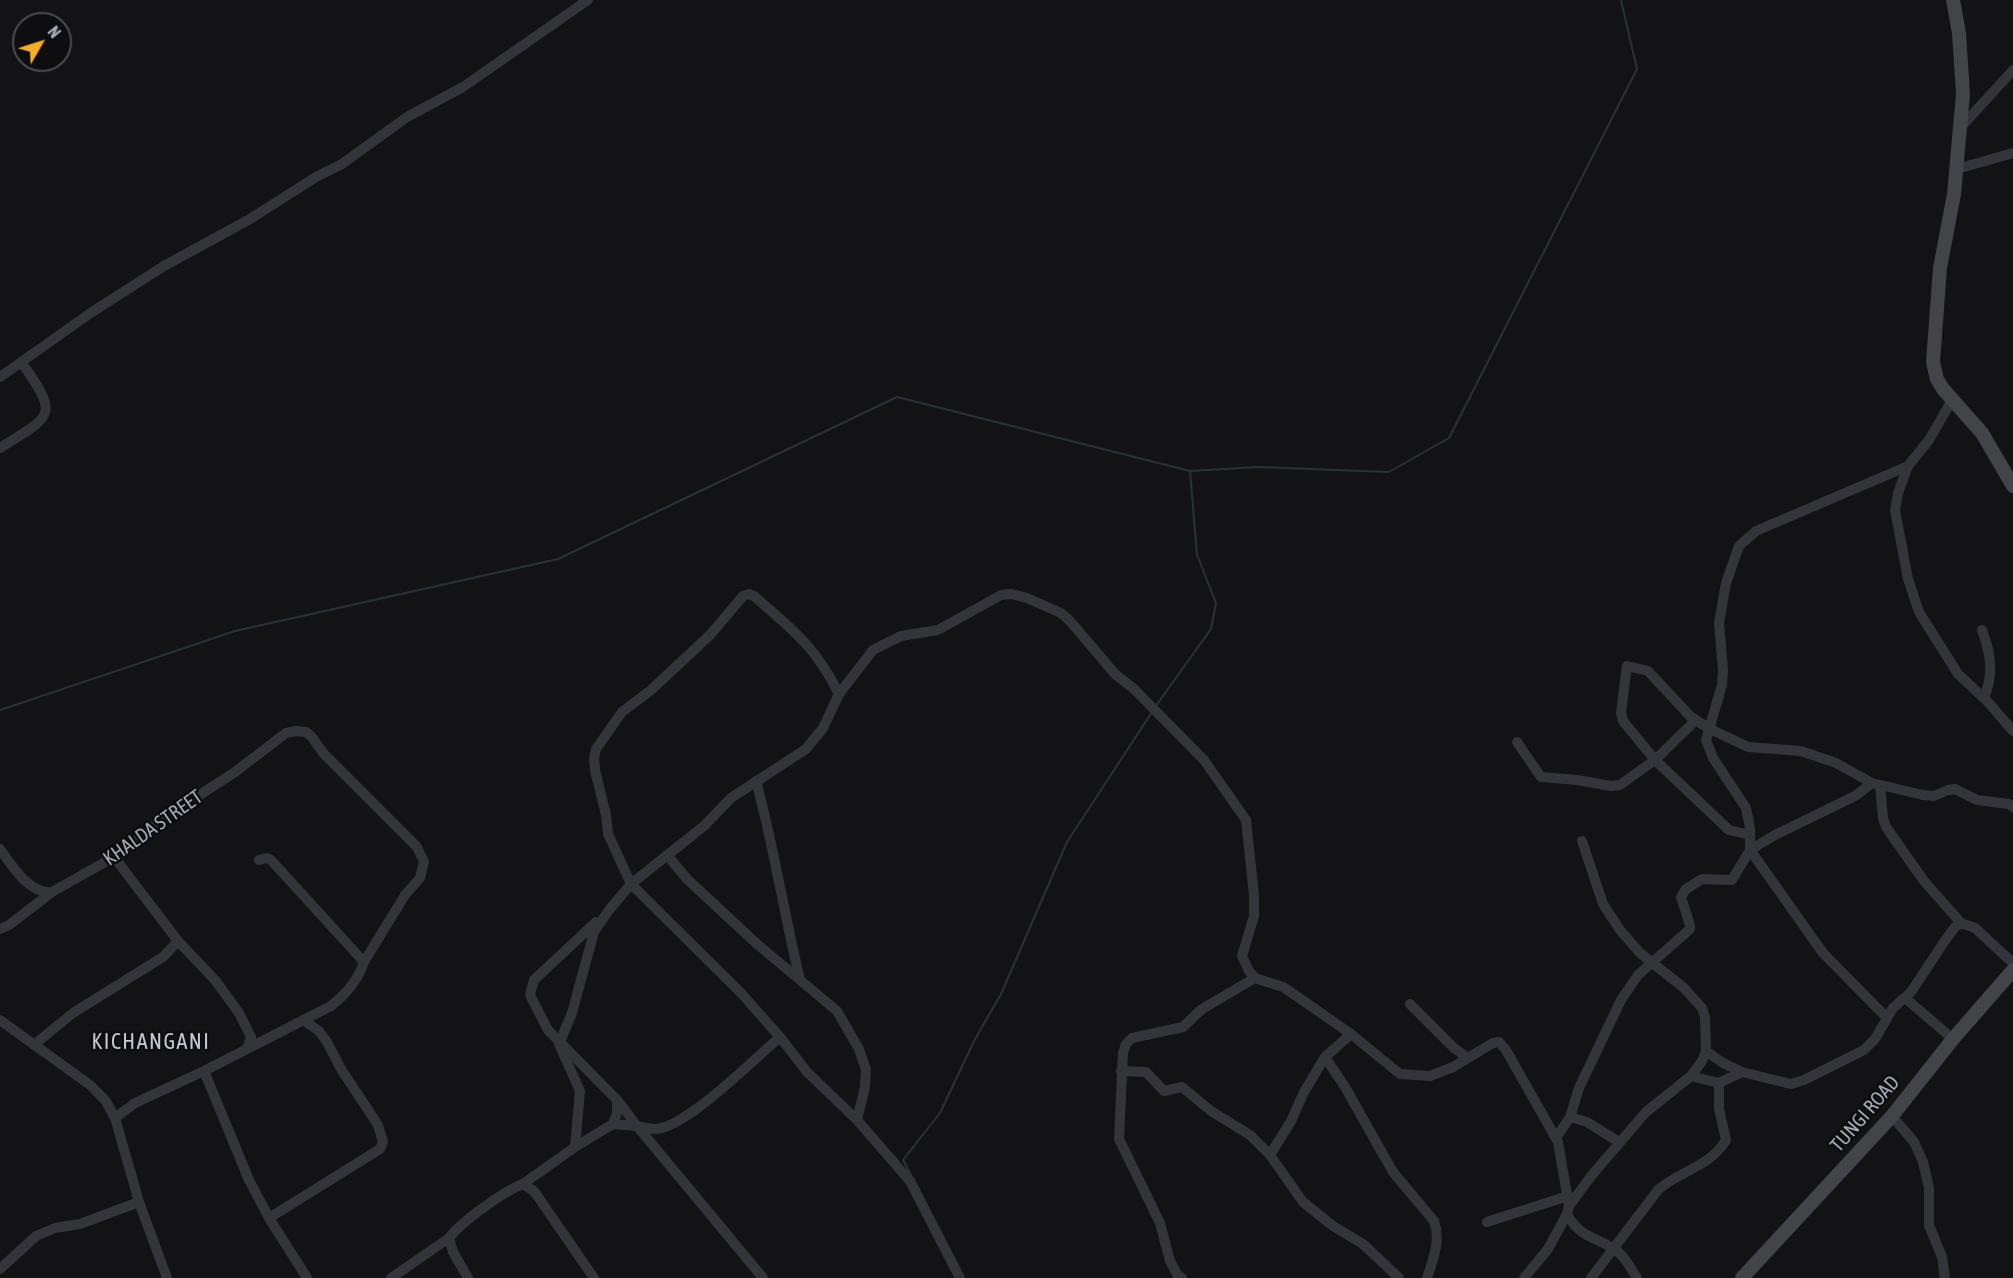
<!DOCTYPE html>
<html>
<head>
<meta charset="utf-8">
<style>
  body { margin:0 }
  #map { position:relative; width:2013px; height:1278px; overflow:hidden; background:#131315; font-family:"Asap Condensed",sans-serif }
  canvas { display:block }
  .north { position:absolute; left:12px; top:12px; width:60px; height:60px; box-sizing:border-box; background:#0e0e10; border:2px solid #4a4c52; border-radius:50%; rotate:51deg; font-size:16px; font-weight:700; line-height:24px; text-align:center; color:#a4aab5 }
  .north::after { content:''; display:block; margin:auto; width:21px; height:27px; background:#f6ad29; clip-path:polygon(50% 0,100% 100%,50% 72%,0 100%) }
</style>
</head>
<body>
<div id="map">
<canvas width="2013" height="1278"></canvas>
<div class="north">N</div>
</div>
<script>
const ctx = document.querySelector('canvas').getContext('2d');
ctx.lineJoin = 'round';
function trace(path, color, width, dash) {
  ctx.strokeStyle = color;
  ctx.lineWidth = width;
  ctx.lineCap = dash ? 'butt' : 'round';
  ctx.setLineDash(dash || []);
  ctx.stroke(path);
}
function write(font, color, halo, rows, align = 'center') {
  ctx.font = font + ' "Asap Condensed",sans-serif';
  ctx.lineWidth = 5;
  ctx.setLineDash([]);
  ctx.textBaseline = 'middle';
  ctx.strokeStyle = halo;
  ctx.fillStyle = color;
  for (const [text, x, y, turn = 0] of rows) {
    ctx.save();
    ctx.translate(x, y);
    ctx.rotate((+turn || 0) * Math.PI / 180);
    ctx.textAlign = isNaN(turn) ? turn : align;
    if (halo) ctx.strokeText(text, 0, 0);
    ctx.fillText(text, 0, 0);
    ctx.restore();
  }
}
trace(new Path2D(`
  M1155,707L1211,629L1216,603L1197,555L1190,471
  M0,710L235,631L558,559L897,397L1190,471L1258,467L1389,472L1449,438L1637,69L1621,0
  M911,1175L903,1160L940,1113L974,1041L1001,994L1067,842L1152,712`), '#293239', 2);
trace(new Path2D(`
  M1961,127L2013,70
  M1957,169L2013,153
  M0,377L92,312L164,266L250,219L316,177L342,164L407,117L463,87L588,0
  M0,448C52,415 60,417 22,363
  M1908,466L1898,493L1895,510L1908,579L1919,612L1958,674L1987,701L2013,731
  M1982,630C1991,655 1994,673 1984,698
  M839,694C815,646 793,630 754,596L749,594L743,596L710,635L651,690L622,712L596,749L594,758L595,770L606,815L608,834L631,884L741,993L780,1037L807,1072L857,1120L910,1181L960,1278
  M1517,742L1541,777L1577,780L1611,786L1620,785L1655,760L1696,720
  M756,781C774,847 784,914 800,980
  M1880,785L1883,818L1886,827L1924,881L1961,923
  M1750,835L1729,830L1655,760L1623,721L1621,713L1627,666L1648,671L1690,716L1708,728L1748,747L1801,751L1836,763L1872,783L1923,795L1934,796L1948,790L1955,789L1977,800L2009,804L2013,807
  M0,849C11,865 30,895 52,892
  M667,855L687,879L757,944L837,1011L859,1049L866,1070L865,1087L857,1120
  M114,857L178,941L215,980L239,1013L251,1037L247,1049
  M259,860L267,858L271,860L364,962
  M596,922L534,980L530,994L532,999L548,1030L617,1100V1113L613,1124
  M0,929L9,925L52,892L114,857L166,817L235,772L286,733L296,731L306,732L311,736L324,754L417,847L424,862L420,878L405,895L364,962C358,981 346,994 331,1006L204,1071L135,1103L115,1118
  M1905,998L1953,1039
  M1410,1004L1454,1048L1468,1058
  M1886,1017L1823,953L1750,850V828L1746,808L1713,758L1706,740L1722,685L1723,670L1719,623L1726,583L1739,546L1756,531L1908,466L1929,440L1952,400
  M0,1020L90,1085L105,1100L115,1118L139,1202L167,1278
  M35,1044L73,1013L163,957L178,941
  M1706,1051L1723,1063L1742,1072
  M1325,1057L1345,1087L1393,1172L1434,1221C1441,1240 1433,1260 1427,1278
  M204,1071L249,1180L269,1218L307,1278
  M1121,1071L1146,1072L1164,1091L1182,1087L1211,1111L1250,1135L1270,1155L1303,1202L1333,1226L1363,1244L1399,1278
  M1691,1076L1719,1083L1742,1072L1791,1084L1804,1080L1864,1050L1875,1039L1893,1008L1911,992L1944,942L1955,927L1961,923L1975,928L2013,963
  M618,1101L637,1126C643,1127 650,1129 656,1129C687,1127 755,1058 780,1037
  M1892,1116L1914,1142L1923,1162L1929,1188V1225L1942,1257L1945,1278
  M1570,1117L1587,1122L1619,1142
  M1556,1138L1570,1117L1579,1088L1621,1000L1638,975L1690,929V925L1681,897L1685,890L1702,879L1732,880L1750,850L1775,835L1855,796L1872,783
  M575,1147L580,1091L559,1044L572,1013L594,932L609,910L631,884L704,826L731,798L806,749L823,728L839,694L873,650L901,636L938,630L1001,595L1012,594L1027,598L1061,613L1070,621L1115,674L1134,689L1204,760L1246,820L1254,895V916L1242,956L1249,971L1255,978L1283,987L1295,995L1351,1034L1400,1074L1430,1076L1453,1067L1493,1043L1499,1042L1506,1050L1558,1142L1569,1206
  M1270,1155L1291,1121L1304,1092L1325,1057L1351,1034
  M523,1184L575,1147L613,1124L637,1126L763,1278
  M1567,1214C1580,1239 1597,1236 1617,1251C1626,1258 1631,1269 1637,1278
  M269,1218L380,1149L383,1142L378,1125L341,1069L327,1042L319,1031L303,1020
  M1487,1222L1568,1196
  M0,1269L36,1236L55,1228L80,1224L139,1202
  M391,1278L449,1238
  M468,1278L453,1252L449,1238C461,1222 504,1191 523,1184L534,1191L594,1278
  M1182,1278L1178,1276L1170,1261L1160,1223L1119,1139L1123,1053L1126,1044L1132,1038L1183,1027L1202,1009L1255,978
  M1524,1278L1548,1249L1567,1214L1569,1206L1592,1175L1646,1112L1691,1076L1702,1061L1706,1051L1705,1017L1702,1008L1684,988L1640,953L1620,930L1603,904L1582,841
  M1591,1278L1658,1190C1679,1171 1710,1167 1726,1140L1719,1109V1083`), '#34353a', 10);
trace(new Path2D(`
  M1953,0L1959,33L1963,94L1954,194L1940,268L1933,362L1937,379L1943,389L1982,433L2013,486
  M1742,1278L1892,1116L1953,1039L2013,970`), '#42444a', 14);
write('20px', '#a4aab5', '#0e0e10', [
  ["KHALDA STREET",153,828,-35],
  ["TUNGI ROAD",1865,1114,-49]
]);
ctx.letterSpacing = '1.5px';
write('22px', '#c5c9d1', '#0e0e10', [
  ["KICHANGANI",151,1042]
]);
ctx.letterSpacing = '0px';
</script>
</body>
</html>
